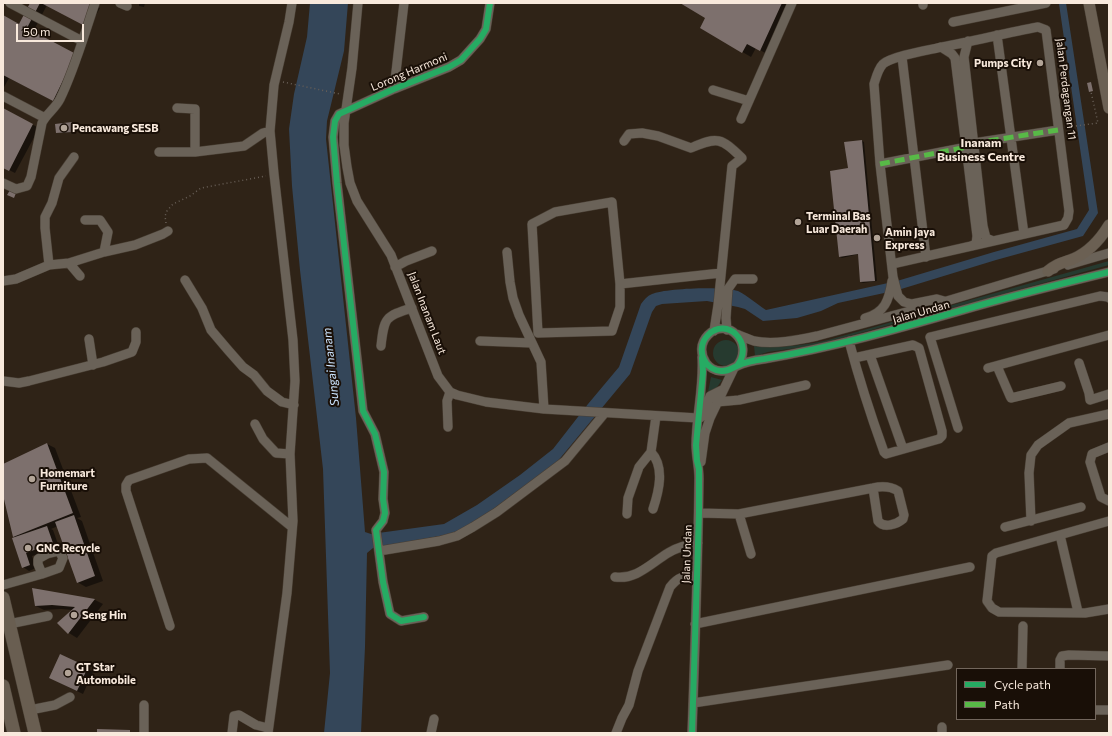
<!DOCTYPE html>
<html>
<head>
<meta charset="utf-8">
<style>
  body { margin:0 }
  #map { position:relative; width:1112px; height:736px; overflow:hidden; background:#2f2317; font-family:Commissioner,sans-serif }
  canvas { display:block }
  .frame { position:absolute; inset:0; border:4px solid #f8e9dc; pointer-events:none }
  .legend { position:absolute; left:956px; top:668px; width:140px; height:52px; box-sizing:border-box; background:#190f07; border:1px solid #72665c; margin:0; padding:5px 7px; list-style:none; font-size:12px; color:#f8e9dc }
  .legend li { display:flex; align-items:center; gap:8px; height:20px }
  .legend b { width:20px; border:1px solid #72665c }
  .scale { position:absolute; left:16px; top:24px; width:68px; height:18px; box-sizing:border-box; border:2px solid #f8e9dc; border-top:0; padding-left:5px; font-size:12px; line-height:14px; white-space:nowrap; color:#f8e9dc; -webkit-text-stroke:3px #190f07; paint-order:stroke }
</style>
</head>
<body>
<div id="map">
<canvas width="1112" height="736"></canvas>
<div class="frame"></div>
<ul class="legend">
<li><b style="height:5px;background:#26ab63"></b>Cycle path</li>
<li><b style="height:5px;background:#58b947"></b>Path</li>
</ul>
<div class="scale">50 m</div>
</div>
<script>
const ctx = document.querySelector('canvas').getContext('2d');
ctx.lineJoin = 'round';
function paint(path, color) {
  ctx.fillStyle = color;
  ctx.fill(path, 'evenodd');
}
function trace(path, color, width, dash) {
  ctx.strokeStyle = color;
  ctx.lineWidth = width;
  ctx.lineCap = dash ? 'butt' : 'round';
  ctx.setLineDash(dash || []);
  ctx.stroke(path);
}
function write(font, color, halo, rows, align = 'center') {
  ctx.font = font + ' Commissioner,sans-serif';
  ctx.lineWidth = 4;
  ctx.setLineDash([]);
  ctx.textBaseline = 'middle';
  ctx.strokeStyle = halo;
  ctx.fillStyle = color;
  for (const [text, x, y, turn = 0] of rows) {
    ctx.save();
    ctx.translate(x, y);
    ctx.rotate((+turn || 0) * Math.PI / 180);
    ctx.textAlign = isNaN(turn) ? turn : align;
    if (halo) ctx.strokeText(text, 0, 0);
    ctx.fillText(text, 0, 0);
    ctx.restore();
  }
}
paint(new Path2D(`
  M1109,261V265L853,335L811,346L768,352L755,356L754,346C779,348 802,346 828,340Z
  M713 353a13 13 0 1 1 26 0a13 13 0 1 1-26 0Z
  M711,377L722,380L713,393L704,412Z`), '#263a2f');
paint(new Path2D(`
  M310,3H348L344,51L327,121L326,139L356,418L365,532L371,534L444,524L477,505L520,475L553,449L588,404L619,367L641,304C644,300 647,296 652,294C665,288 725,286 738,291C748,296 757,304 766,310L897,281L994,252L1077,229L1089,210L1059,4L1066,3L1098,213L1083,236L996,260L898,290L838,303L821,311L797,318L763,321L745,309L738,307L707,301L662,304L656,306L652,312L630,374L557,462L484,516L458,531L446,535L373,548L367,553L365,647L361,733H324L330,673L323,469L300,270L292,186L289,129L294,94L307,37Z`), '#344659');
paint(new Path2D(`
  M31,3H98L96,6L100,8L89,28L47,5L33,32L82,58L59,104L9,78L3,89V16L19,25Z
  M139,3H145L144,7L139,6Z
  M682,3H792L769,55L756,48L751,57L701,28L707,17Z
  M3,109L39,128L15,173L3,167Z
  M72,123L74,124V132L57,133L56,125Z
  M862,141L864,142L877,281L863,283L861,282L859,254L842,258L840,257L849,169Z
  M47,444L55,448L81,517L77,518L82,521L103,581L86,587L77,582L58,526L51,529L53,530L59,547L32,556L36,568L29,571L23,567L16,538L14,536L3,490V465Z
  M33,589L95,600L103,604L77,638L69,633L58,623L73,610L61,609L44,610L36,606Z
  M87,668L93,672L83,694L50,678Z`), '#0007');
paint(new Path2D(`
  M30,3H40L27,28L76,54L53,101L3,75V15L19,24Z
  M41,3H93L83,25Z
  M680,3H782L760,51L747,44L742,53L700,28L705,18Z
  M1091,82L1093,91L1089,92L1087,83Z
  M3,108L33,124L9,171L3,168Z
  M72,122L73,132L56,133L55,124Z
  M862,140L875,281L860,282L858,254L839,257L830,171L848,168L844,142Z
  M10,190L16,193L14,198L7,195Z
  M47,443L73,513L13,537L3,495V464Z
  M74,515L95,576L77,583L55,522Z
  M47,526L53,543L26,553L30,565L22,568L12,538Z
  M32,588L95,599L68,634L57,623L75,607L52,605L35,606Z
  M60,654L88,667L77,691L49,678Z
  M97,729L130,730V733H97Z`), '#7d706d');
const minor = new Path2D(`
  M10,3L82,41
  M120,3L127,6
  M358,3L352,68L344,123V145L347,167L350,183L357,201L391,255L438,376L450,392L457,395L486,402L544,409L698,418
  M923,5V3
  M953,22L1046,3
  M997,35L1024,234
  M968,41L964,57L983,226L986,238L993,241
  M941,47L952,54L955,58L977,236L976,244L971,246
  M902,57L926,257
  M394,89L404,3
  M713,90L749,101
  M3,96L45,118
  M177,108L195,109V152
  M741,119L792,3
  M624,141L629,134L642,133L658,136L691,148C718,136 721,138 742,158L732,166L718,305L714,331
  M974,143L1058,130
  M159,152H195L244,146L263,133L270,131
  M880,164L967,147
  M3,183L16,189L27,186L31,177L42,123C46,114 55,109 60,99C75,68 84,35 95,3
  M85,220H100L108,232L104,252
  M507,252L510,282L513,298L519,315L541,362L544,409
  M69,263L80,276
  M892,264L1064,225L1068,218L1069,211L1046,30L1038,27C1006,33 974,41 942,47C929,50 892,56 883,64C878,69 876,78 874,84L880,164L893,277L898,296L904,302L912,304L937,299L944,301
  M49,265L45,228V217L52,203L59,178L74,157
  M1068,265L1109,253
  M395,267L406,261L432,251
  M185,280L202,308L211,330L228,350L243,367L254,375L267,391L282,402L294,405
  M3,281L16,279L49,265L69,263L104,252L135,245L163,234L168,231
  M620,284L612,202L555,212L532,224L538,333L612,331L620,307V284L721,273
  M940,303L1054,269
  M865,318C885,313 889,300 892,281
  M727,330L726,318L728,289L735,279H753
  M736,334C742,336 748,339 754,341C774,345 798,340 817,336L921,308
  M89,339L93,365
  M480,341L532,343
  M849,341C859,379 871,416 884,452L886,454L939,439L942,436V431L919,348L913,345L854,358
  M381,346C384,318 385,316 412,308
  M870,355L903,449
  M1079,363L1089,393L1090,400L1109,394
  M737,366C755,343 727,316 708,335C700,343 700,354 706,363C709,367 715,371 721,371C728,372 732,368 737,366C745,362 756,360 764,359C831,348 897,329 963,310C1011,296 1060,284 1109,272
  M997,366L1010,396L1011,398L1061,386
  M988,368L1109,335
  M3,381L19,383L29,381L103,362L132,352L136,342V332
  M717,402L739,400L806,385
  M700,418L703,415L710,396L722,390
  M255,424L263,439L276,453L290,454
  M448,427L447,401L450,392
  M958,428L930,337L1100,296L1108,297L1109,298
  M1109,447L1092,454L1090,462L1101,497L1109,501
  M651,452C665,467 659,491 653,509
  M701,462L705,433L710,418L734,368
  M699,513L739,514L873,488C882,486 890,486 898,491L904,515L903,519C897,524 884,529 878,521L873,488
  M627,514L628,498L639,467L651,452L656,416
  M739,514L751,554
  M1031,521L1029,473L1031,455L1038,445L1069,423L1109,414
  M1109,521L996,553L992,556L987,601L992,608L999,612L1085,613L1109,609
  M1005,527L1081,507
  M1060,535L1078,612
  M379,551L439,541L457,536L473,527L497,512L565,461L604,414
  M615,577C636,580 650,564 668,553C677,547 687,545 698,543
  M3,585L42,574L59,568L63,558L59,551L47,554L38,559V564L42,574
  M424,617L401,621L390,614L383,582L376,530L383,521L385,513L383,499L384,472L375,434L363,411L337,183L333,137L335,121L339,114L394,89L449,67L461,60L480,39L486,29L490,3
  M9,624L48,616
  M695,624L970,567
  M170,626L126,491V485L129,480L189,459L207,458L292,527
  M1022,669L1023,626
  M1060,669V660L1062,656L1069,655L1109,656
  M693,703L948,665
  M30,710L55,705L70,697
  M1095,710H1109
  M942,727V733
  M144,733V705
  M232,733L234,716L239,715L256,725L268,728
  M268,733L287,593L293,521L290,454L295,381L293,340L274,174L270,131L274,85L289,22L292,3
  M431,733L434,719
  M616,733L622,718L629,705L638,671L670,587C678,577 683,576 696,576
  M692,733C695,648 698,563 699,478C699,467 696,456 696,445C696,416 704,387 702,357`);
const major = new Path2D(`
  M1089,3L1109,108
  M1048,271C1056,264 1062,263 1073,259C1089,252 1100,240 1109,225`);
const highway = new Path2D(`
  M3,598L35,733
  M3,686L14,733`);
trace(minor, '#493f34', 10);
trace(major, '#493f34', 12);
trace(highway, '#493f34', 14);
trace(new Path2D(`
  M283,82L340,94
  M1068,127L1098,123L1091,92
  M166,223L165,216L167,211L173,204L190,196L201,188L266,176`), '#685f57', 1.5, [1, 3]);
trace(minor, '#6a6258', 9);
trace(major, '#6b6053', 11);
trace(highway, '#695e51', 13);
trace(new Path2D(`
  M974,143L1058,130
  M880,164L967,147`), '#58b947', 5, [10, 5]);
trace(new Path2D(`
  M737,366C755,343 727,316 708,335C700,343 700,354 706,363C709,367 715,371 721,371C728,372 732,368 737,366C745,362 756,360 764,359C831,348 897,329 963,310C1011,296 1060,284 1109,272
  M424,617L401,621L390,614L383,582L376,530L383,521L385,513L383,499L384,472L375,434L363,411L337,183L333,137L335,121L339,114L394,89L449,67L461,60L480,39L486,29L490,3
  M692,733L699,513V469L697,461L696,445L703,372L702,358`), '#26ab63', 6);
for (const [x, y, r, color] of [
  [1040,63,4,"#b2a497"],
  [64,128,4,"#b2a497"],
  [798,222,4,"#b2a497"],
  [877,238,4,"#b2a497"],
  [32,479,4,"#b2a497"],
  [28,548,4,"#b2a497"],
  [74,615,4,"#b2a497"],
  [68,673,4,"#b2a497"]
]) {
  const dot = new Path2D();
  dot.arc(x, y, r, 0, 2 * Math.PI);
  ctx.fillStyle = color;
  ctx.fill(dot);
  trace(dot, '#190f07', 1.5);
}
write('bold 11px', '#f8e9dc', '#190f07', [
  ["Pumps City",1032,63,"right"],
  ["Pencawang SESB",72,128],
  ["Terminal Bas",806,216],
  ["Luar Daerah",806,229],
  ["Amin Jaya",885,232],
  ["Express",885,245],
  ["Homemart",40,473],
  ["Furniture",40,486],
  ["GNC Recycle",36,548],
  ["Seng Hin",82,615],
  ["GT Star",76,667],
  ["Automobile",76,680]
], 'left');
write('11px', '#f8e9dc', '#190f07', [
  ["Lorong Harmoni",409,72,-23],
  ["Jalan Perdagangan 11",1066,89,83],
  ["Jalan Undan",921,312,-16],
  ["Jalan Inanam Laut",427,313,69],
  ["Jalan Undan",687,554,-88]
]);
write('bold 12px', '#f8e9dc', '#190f07', [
  ["Inanam",981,143],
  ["Business Centre",981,157]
]);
write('italic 12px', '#cae3fe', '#190f07', [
  ["Sungai Inanam",331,367,-96]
]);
</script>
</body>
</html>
